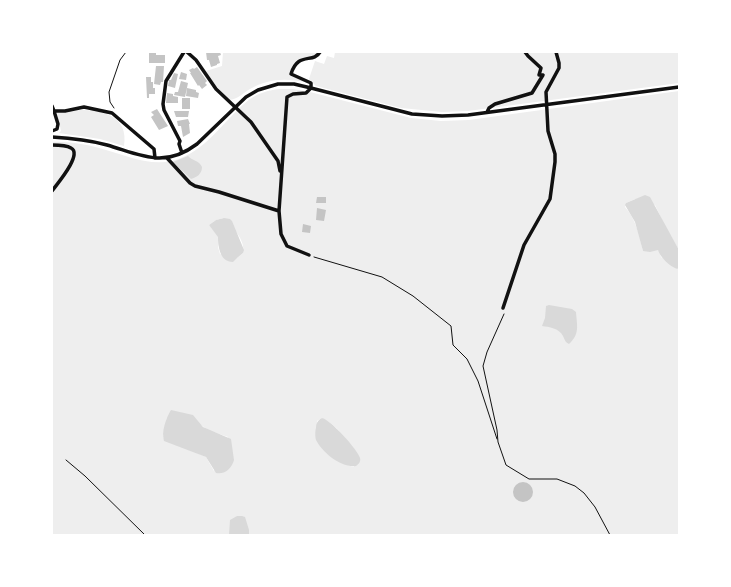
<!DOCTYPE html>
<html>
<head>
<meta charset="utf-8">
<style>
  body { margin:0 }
  #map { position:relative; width:731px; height:587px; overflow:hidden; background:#fff; font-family:Commissioner,sans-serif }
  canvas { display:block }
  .frame { position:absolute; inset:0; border:53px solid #fff; pointer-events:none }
</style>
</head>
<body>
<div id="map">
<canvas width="731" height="587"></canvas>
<div class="frame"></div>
</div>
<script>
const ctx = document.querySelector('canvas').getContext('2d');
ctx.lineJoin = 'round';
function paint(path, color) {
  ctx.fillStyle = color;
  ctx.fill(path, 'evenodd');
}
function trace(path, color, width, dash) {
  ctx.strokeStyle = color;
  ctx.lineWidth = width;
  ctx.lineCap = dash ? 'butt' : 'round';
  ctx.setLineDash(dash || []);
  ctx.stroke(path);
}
paint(new Path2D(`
  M223,52H318C308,64 296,49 289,75L308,83C288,78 269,78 250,89C243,93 238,99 229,100L211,80L206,71L222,66Z
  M335,52H679V83L468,111L442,112L401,108L316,86L309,79L315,61L324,64L327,56L334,58Z
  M279,89H293L310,92L411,118L441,121L469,120L679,91V250L665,226L655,205L635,199L626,203L625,207C636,219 639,235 643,251H653L658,249L661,257L677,269L679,268V535H249V530L237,516L229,535H52V142C70,141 89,145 106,150C128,156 148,166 172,161C206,153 224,119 250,99C259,93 269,90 279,89ZM224,218C232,227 246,240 243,253L237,258L220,254L218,247L219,237L209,225L216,220ZM167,418L201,425L208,430L228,437L214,471L206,457L163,438ZM322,418C346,431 347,443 354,467L341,463L326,453L317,421Z
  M79,110C103,110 129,116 124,146L100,139L59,133L61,131L57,113H65Z`), '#eee');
paint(new Path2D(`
  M188,156C192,161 199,160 202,167C202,174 197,177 191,179L173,162Z
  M645,195L650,197L679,250V268L677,269C669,266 660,257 658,250L650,252L643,251L635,222L625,205L626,203Z
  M224,218L230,219L232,221L244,250L243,253L237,258L233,262C220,262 218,247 218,237L209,225L216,220Z
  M549,305L572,309L576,312C577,326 580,334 569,344C565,342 565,340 563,336C559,328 549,327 542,326L545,318L546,306Z
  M171,410L193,415L203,427L231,439L234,460C232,468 225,475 216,473L206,457L164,441C161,432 166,418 171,410Z
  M322,418C330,419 358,450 360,458C361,461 359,464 356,466C341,468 323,453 316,440C315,437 315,431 316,428C316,423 318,420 322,418Z
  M237,516H242L245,517L249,530V535H229L230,520Z`), '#d9d9d9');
paint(new Path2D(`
  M206,52H220L221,55L218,56L220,63L217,64V65L211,67L209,60H207Z
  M149,53H156V55H165V63H149Z
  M156,66H164L163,82H161L160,85L154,84Z
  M197,67L207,81L205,83L207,85L202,89L199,85L198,86L190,73H191L189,70L193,68L194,69Z
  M181,72L187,74L186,80L179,79Z
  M174,73L178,74L175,88L168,86L169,80H171Z
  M146,77H151V82H153V88H155V94H149V98H147Z
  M181,81L188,83L185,97L174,95L175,92H178Z
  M187,88L196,90V92L199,93L198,98L186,96Z
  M167,93L173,94V96L178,97V103H166Z
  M182,98H190V109H182Z
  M157,109L168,126L159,130L151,117L154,115L151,112Z
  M174,111H189L188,117H176Z
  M188,119L190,124H189L190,133L183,137L181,126H178L177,121Z
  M317,197H326V203H316Z
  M317,208L326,210L324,221L316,220Z
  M303,224L311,226L310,233L302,232Z
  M513 492a10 10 0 1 1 20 0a10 10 0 1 1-20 0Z`), '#c4c4c4');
trace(new Path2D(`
  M114,108L110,102L109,92L120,60L126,52
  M314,257L382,277L413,296L451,326L453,345L467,359L478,381L497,439
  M504,314L487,352L483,366L497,430L498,442L506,465L529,479H557L575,486L584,493L595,507L610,535
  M66,460L85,476L145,535`), '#111', 1);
trace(new Path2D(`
  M187,52L196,60L216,89L251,122L278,161L280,171
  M52,106L54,111H65L84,107L112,113L154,149L155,158
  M487,112L489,108L495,104L532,93L543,75H539L541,68L528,56L525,52
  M52,131L57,129L58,124L54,111
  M52,137C70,138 89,140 107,145C141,155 164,169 197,144L246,97L258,90L278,84H294L311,88L412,114L442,116L468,115L679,87
  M52,145C57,145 66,145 71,148C83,154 57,184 52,191
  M182,153L179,144L180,141L164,110L163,104L166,81L184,52
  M167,158L190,183L195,186L219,192L279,211
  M309,255L287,246L281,234L279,211L287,97L293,94L306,93L311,88V83L291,74C298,51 313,64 320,52
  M503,308L524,245L550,199L555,162V154L548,131L546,92L559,68V63L556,52`), '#111', 3.5);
</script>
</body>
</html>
